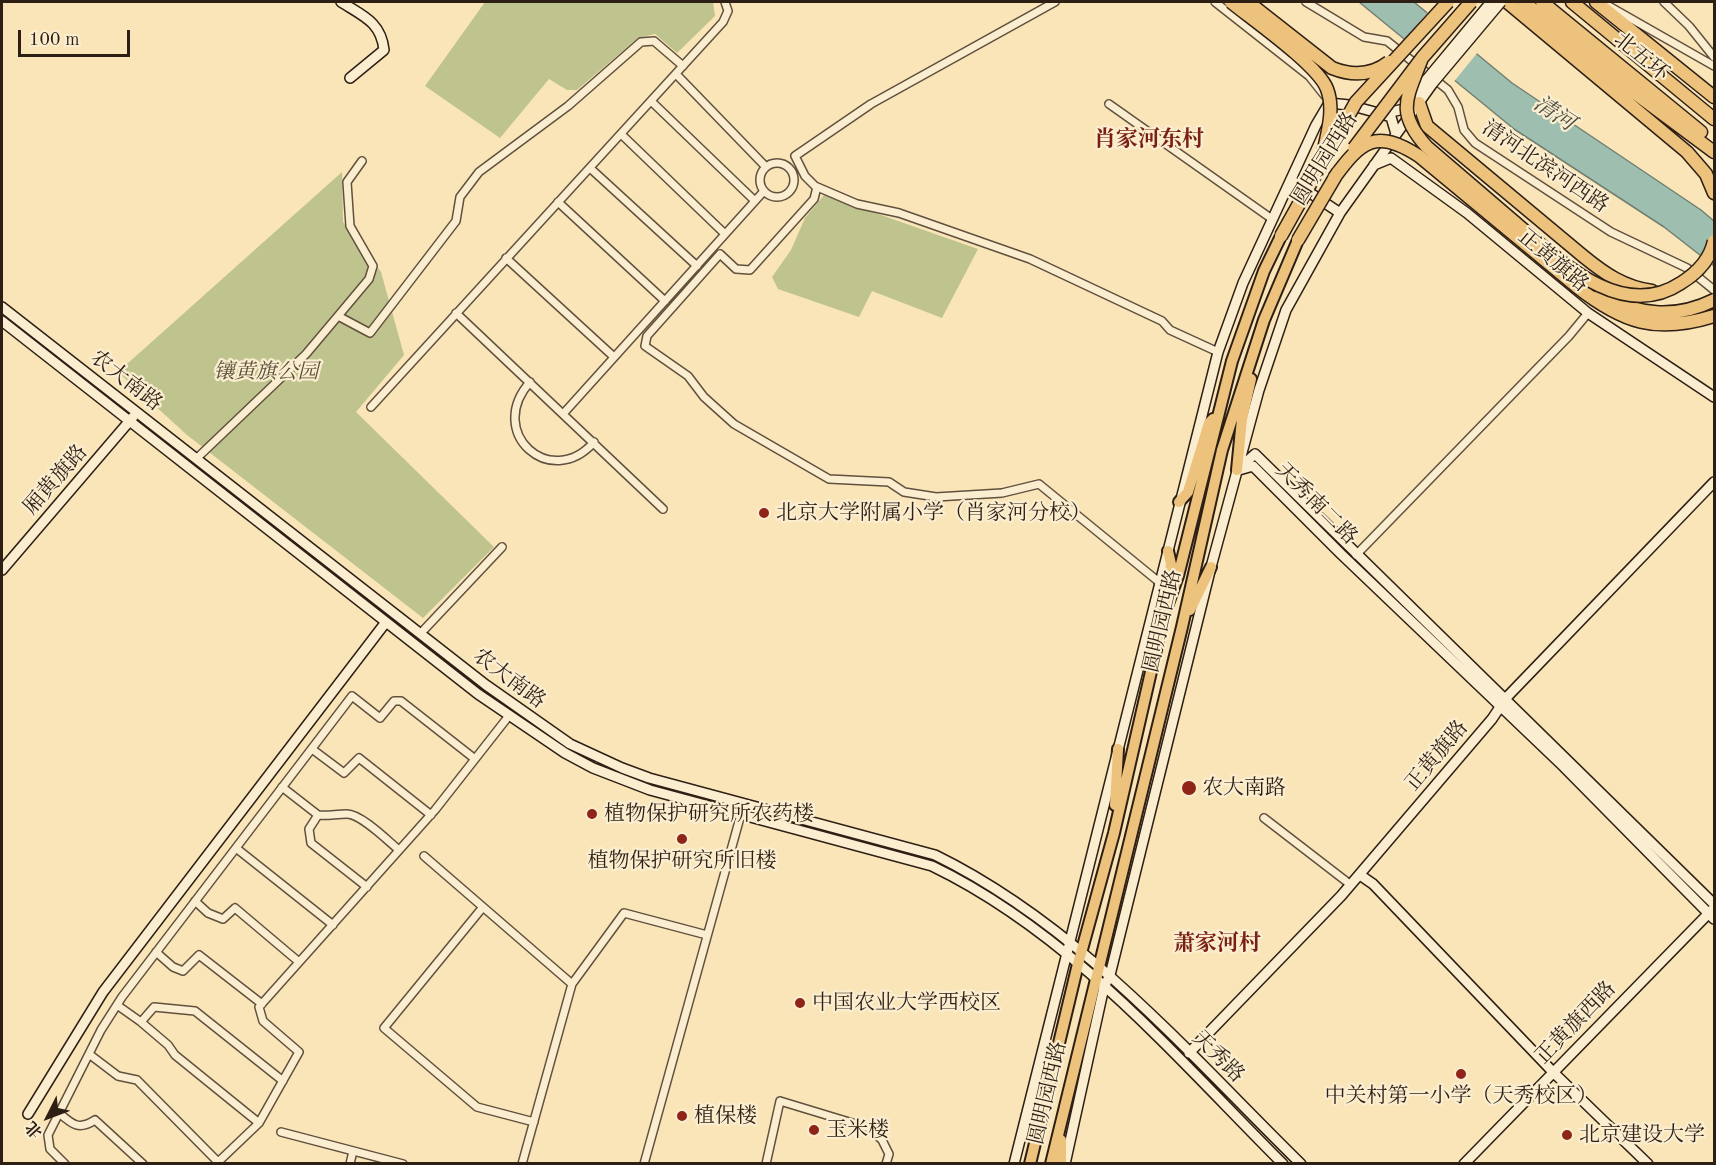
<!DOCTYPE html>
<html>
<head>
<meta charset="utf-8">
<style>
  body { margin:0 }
  #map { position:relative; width:1716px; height:1165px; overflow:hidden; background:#f9e5b7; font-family:"Old Standard TT","Noto Serif SC",serif }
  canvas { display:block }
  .frame { position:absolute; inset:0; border:3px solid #2e1f15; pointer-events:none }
  .north { position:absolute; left:18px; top:1087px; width:60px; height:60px; -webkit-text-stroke:4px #fbeed0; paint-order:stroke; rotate:228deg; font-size:16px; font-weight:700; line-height:24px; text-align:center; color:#2e1f15 }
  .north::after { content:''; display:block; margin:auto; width:21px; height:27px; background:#2e1f15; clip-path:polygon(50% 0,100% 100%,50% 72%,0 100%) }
  .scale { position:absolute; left:18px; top:30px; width:112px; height:27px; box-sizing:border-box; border:3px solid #2e1f15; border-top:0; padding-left:8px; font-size:18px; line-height:21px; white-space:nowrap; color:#2e1f15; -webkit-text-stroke:4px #fbeed0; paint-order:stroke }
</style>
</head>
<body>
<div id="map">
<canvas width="1716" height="1165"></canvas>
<div class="frame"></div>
<div class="north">北</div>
<div class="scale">100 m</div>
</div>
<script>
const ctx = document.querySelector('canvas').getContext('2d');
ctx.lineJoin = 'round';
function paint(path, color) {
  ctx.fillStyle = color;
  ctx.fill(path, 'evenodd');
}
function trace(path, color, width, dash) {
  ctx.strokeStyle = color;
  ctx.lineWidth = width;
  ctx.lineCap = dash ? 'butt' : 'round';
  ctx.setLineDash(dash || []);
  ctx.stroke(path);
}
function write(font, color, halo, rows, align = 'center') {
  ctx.font = font + ' "Old Standard TT","Noto Serif SC",serif';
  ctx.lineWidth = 4.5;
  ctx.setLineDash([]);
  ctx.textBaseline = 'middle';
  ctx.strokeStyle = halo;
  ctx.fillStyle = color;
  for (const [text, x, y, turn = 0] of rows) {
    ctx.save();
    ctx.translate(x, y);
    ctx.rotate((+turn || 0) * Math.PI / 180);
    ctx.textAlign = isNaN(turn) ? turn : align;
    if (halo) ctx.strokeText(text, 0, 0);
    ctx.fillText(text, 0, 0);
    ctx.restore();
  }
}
paint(new Path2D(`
  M485,2H713L715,16L677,53L655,34L638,38L577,90H567L549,79L500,138L425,86Z
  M342,172L343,222L381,272L404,355L356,412L494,547L423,618L187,435L118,372Z
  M824,195L978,249L942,318L872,291L859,317L778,289L772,277L791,250L805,218Z`), '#bfc48e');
const water = new Path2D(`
  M1359,2H1414L1512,83L1701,210L1714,221V266L1664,227L1514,129Z`);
paint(water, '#9ebfb0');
trace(water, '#717f72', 1.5);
paint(new Path2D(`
  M1429,11L1478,52L1452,84L1402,42Z`), '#f9e5b7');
const street = new Path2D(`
  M1055,2L871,104L795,156L805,176L815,186L857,204L899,213L1030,259L1162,321L1170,330L1218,352
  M1215,2L1309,76L1325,96
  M1306,2L1364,37L1387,41L1448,90L1458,107L1464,130L1475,143L1611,232L1687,268L1714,290
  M1664,2L1689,26L1714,57
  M1607,5L1714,66
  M676,74L766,167
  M651,101L755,201
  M1109,104L1272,219
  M621,134L725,234
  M760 180a17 17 0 1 1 34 0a17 17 0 1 1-34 0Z
  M590,168L697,266
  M817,187L814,199L750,270L736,269L720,254L647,336L645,346L688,376L704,397L734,424L829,479L889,482L904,492L936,497L1002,493L1039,484L1159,582
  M558,202L665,301
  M506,258L614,357
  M456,313L663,509
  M338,316L369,279L373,266L350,226L347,182L362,161
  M530,382C485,433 551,491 594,442
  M371,407L723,22L728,11L725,2
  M563,414L764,191
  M196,459L306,354L338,316L370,333L456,221L460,197L479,172L568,106L641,42L654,41L683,66
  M1356,555L1569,336L1588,313
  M420,634L502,547
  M312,749L344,773L359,758L431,815
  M282,787L318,815L309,829L311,843L367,887
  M318,815C328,816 336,814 347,814C361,814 388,841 399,850
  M1264,818L1351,885
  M236,848L333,925
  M424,856L572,984
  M195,901L208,913L223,919L235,908L299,962
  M483,907L384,1028L477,1107L534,1122
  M156,952L173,967L183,971L199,955L262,1004
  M117,1005L141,1022L154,1007L195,1011L283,1081
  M141,1022L168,1045L175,1055L259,1123
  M89,1054L118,1076L137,1080L218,1162
  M58,1112C72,1124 78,1131 95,1120L143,1164
  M281,1132L403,1164
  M65,1164L50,1149L48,1135L101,1030L122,997L352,696L380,718L394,701H401L475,759
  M216,1164L259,1123L299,1052L263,1021L259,1007L435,810L508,717
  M350,1164L353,1151
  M522,1164L572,984L624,913L707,935
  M644,1164L741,814
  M766,1164L780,1101L869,1128L882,1140L889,1154L886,1164`);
const secondary = new Path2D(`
  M341,2C363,16 381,22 384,50L350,78
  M1382,114L1391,117L1396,134
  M1374,165L1391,158L1467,213L1588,313L1714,397
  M1291,180L1340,213
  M2,307L486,685L570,744L622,768L649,778L935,855C1080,926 1187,1052 1301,1164
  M2,321L478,694L565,753L593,768L650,790L932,866C1071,933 1175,1056 1283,1164
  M1238,469L1255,454L1714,904
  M1239,470L1253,466L1341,554L1564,767L1714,919
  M2,570L133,417
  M1360,875L1373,884L1553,1072L1648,1164
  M1189,1053L1341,896L1492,719L1506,698L1714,482
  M28,1114L103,992L386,622
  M1014,1164L1218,352L1243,283L1316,125L1329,103L1349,105L1382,114L1404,109L1427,79
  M1065,1164L1104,987L1110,975L1211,567L1259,390L1286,310L1340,213L1433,83
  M1464,1164L1713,909`);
const primary = new Path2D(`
  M1237,470L1242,419L1251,379
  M1179,502L1188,492L1209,423L1213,419
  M1167,594L1171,564L1168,551
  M1190,610L1211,567
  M1115,805L1118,749
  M1030,1164L1078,964L1114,833L1164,615L1178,576L1232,361L1264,271L1281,236
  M1051,1164L1182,627L1222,450L1264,320L1298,240
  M1061,1164V1140`);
const highway = new Path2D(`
  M1507,2L1687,152L1706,174L1714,193
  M1524,2L1636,94L1714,152
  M1542,2L1701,132
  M1572,2L1714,119
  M1596,2L1714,97
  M1419,103L1427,126L1583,256C1605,274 1624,287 1652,291
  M1576,286C1623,323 1656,334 1714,316
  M1599,296C1638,314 1674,320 1714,300`);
trace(street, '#61503e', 10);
trace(secondary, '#2e1f15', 12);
trace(primary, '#2e1f15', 14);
trace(highway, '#2e1f15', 15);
trace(street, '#fbeed0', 7);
trace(secondary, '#fbeed0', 9);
trace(primary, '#ecc27c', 10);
trace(highway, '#ecc27c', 12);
const secondaryBridge = new Path2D(`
  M1427,79L1491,2
  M1433,83L1501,2`);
const highwayBridge = new Path2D(`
  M1231,2C1253,20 1318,65 1327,89C1335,110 1327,134 1323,154
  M1248,2L1332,68C1352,76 1371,76 1389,62
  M1422,58C1407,98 1395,112 1427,147C1455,171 1483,195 1511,219C1555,256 1619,324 1681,283C1697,273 1710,260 1714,241
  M1354,148L1422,58L1471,2
  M1334,178C1361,141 1376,128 1419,156L1576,286
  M1281,236L1356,102L1448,2
  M1298,240L1338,172`);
trace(secondaryBridge, '#2e1f15', 12, []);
trace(highwayBridge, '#2e1f15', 15, []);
trace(secondaryBridge, '#fbeed0', 9);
trace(highwayBridge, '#ecc27c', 12);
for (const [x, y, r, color] of [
  [764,513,6,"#8f2418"],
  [1189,788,8,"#8f2418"],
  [592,814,6,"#8f2418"],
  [682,839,6,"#8f2418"],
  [800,1003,6,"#8f2418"],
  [1461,1074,6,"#8f2418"],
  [682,1116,6,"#8f2418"],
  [814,1130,6,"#8f2418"],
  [1567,1135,6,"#8f2418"]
]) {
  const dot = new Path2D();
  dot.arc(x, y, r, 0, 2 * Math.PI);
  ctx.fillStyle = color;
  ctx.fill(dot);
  trace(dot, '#fbeed0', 2);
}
write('21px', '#2e1f15', '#fbeed0', [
  ["北五环",1641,57,39],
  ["圆明园西路",1325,159,-58],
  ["清河北滨河西路",1545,167,34],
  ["正黄旗路",1553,261,40],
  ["农大南路",126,381,38],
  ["厢黄旗路",56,480,-49],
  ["天秀南二路",1316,504,45],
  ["圆明园西路",1163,621,-77],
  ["农大南路",509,679,37],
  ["正黄旗路",1437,756,-50],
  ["正黄旗西路",1576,1023,-46],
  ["天秀路",1218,1057,45],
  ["圆明园西路",1048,1093,-77]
]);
write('italic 21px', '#5a5139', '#fbeed0', [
  ["镶黄旗公园",266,372]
]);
write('21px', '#2e1f15', '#fbeed0', [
  ["北京大学附属小学（肖家河分校）",776,513],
  ["农大南路",1202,788],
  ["植物保护研究所农药楼",604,814],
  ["植物保护研究所旧楼",682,861,"center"],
  ["中国农业大学西校区",812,1003],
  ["中关村第一小学（天秀校区）",1461,1096,"center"],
  ["植保楼",694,1116],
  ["玉米楼",826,1130],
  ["北京建设大学",1579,1135]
], 'left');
write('italic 22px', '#504f44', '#fbeed0', [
  ["清河",1554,114,34]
]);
write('bold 22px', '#7a1f14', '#fbeed0', [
  ["肖家河东村",1149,140],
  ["萧家河村",1217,944]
]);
</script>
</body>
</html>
